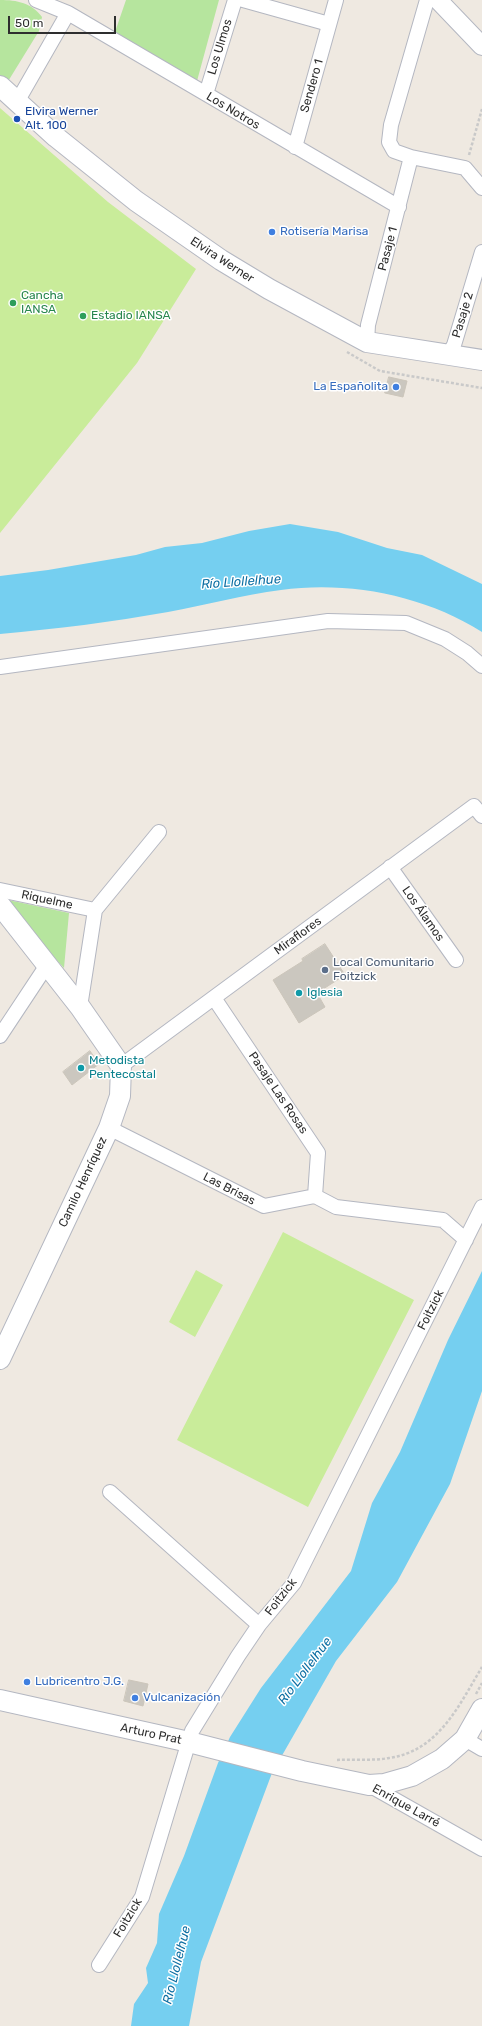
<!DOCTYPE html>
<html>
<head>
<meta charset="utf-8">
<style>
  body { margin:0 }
  #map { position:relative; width:482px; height:2026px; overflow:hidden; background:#efe9e1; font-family:Rubik,sans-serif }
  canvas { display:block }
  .scale { position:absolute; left:8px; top:16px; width:108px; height:18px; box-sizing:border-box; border:2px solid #2e2e2e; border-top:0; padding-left:5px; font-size:12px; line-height:14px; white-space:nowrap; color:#2e2e2e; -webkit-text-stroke:3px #fff; paint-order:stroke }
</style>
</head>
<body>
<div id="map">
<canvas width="482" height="2026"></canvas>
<div class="scale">50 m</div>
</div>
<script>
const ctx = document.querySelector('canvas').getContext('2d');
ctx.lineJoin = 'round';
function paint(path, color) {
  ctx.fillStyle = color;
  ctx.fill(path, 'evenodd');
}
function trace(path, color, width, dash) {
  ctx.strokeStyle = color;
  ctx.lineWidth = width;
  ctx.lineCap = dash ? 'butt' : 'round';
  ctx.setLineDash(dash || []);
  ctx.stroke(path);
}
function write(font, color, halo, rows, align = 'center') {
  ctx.font = font + ' Rubik,sans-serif';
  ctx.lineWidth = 3;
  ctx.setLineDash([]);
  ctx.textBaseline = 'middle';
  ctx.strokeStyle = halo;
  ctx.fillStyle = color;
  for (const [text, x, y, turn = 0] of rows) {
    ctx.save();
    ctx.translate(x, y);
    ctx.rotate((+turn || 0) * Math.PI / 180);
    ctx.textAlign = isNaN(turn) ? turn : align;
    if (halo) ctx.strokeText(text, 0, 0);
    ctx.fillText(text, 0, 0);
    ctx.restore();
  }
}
paint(new Path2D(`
  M0,0C17,0 32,3 42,17L39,31L7,83L0,77Z
  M126,0H219L197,81L115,32Z
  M8,900L69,913L64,968L6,906Z`), '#b6e59e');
paint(new Path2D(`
  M0,108L108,202L196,269L137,363L0,533Z
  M283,1232L414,1300L308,1507L177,1440Z
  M196,1270L223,1285L195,1337L169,1322Z`), '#c9ec9a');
paint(new Path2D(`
  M290,524L338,532L387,548L422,555L482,584V632C423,595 349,581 281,590C243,595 206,605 168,612C112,622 56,629 0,634V576L48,570L136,555L165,547L202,543L249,531Z
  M482,1271V1391L450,1484L397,1582L336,1661L272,1773L201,1962L189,2026H131L134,2004L148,1983L146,1968L157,1943L159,1914L184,1856L218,1763L230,1737L261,1688L351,1571L372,1503L400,1452L448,1340Z`), '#75cff0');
const building = new Path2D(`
  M389,377L407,381L403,397L385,393Z
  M325,944L345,975L317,993L325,1007L299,1023L273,980L303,961L302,959Z
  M90,1051L99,1064L72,1085L63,1072Z
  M129,1680L148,1684L143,1706L124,1701Z`);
paint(building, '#cbc7bf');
trace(building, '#cbc5ba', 1);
const minor = new Path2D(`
  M36,0L68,13
  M243,0L329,24
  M427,0L391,125L389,142L394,151L411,157L465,168L482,188
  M206,94L235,0
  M17,102L68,13L399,207
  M295,147L336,0
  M367,342L368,325L411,157
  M449,354L454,345L482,252
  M0,667L328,621L406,623L445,639L467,653L482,666
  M390,867L456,960
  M0,890L95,910
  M214,998L318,1153L315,1196
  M80,1007L95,910L159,832
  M0,1036L47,965
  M121,1066L474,806L482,816
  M109,1128L264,1206L315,1196L336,1207L443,1220L466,1240
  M110,1492L259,1625
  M465,1739L482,1749
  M369,1785L482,1849
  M99,1965L142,1897L192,1731L238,1656L259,1625L294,1583L482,1207`);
const tertiary = new Path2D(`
  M438,0L482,46`);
const secondary = new Path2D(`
  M0,86L56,137L136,201L221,260L269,289L367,342L482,360
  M0,905L80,1007L121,1066L120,1096L109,1128L0,1359
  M0,1700L189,1742L302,1771L369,1785L384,1784L412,1776L442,1759L465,1739L482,1709`);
trace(minor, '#b4b7c1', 16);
trace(tertiary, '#b4b7c1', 20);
trace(secondary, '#b4b7c1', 22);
trace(new Path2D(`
  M469,155L482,109
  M347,352L380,371L482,388
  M476,1694L482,1683
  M337,1760C354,1759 372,1761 389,1758C439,1751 459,1705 482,1667`), '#c9c9c9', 2.5, [3, 2]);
trace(minor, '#fff', 14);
trace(tertiary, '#fff', 18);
trace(secondary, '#fff', 20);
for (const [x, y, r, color] of [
  [17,119,4,"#1a4fb4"],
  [272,232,4,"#3f7fe0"],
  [13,303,4,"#2e9e5b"],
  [83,316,4,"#2e9e5b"],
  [396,387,4,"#3f7fe0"],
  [325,970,4,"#5c6f8a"],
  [299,993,4,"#0f9aa8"],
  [81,1068,4,"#0f9aa8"],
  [27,1682,4,"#3f7fe0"],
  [135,1698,4,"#3f7fe0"]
]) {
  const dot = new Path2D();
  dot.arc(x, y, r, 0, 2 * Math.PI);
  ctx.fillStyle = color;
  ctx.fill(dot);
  trace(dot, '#fff', 1.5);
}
write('12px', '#2e2e2e', '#fff', [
  ["Los Ulmos",220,47,-73],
  ["Sendero 1",312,86,-74],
  ["Los Notros",233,111,31],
  ["Pasaje 1",388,249,-75],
  ["Elvira Werner",222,260,33],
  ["Pasaje 2",463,315,-73],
  ["Riquelme",47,900,12],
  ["Los Álamos",423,914,55],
  ["Miraflores",298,936,-36],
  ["Pasaje Las Rosas",278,1093,56],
  ["Camilo Henríquez",83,1182,-65],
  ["Las Brisas",229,1189,27],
  ["Foitzick",431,1310,-63],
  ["Foitzick",281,1597,-52],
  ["Arturo Prat",151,1734,12],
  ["Enrique Larré",406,1806,29],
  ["Foitzick",128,1918,-59]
]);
write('12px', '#164399', '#fff', [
  ["Elvira Werner",25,112],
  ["Alt. 100",25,126]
], 'left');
write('12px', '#366cbe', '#fff', [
  ["Rotisería Marisa",280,232],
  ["La Españolita",388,387,"right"],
  ["Lubricentro J.G.",35,1682],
  ["Vulcanización",143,1698]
], 'left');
write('12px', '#27864d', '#fff', [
  ["Cancha",21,296],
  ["IANSA",21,310],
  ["Estadio IANSA",91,316]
], 'left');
write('12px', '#4e5e75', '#fff', [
  ["Local Comunitario",333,963],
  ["Foitzick",333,977]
], 'left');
write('12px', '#0d838f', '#fff', [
  ["Iglesia",307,993],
  ["Metodista",89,1061],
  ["Pentecostal",89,1075]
], 'left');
write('italic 13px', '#0d6fa3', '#fff', [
  ["Río Llollelhue",241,582,-4],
  ["Río Llollelhue",305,1671,-53],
  ["Río Llollelhue",177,1965,-76]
]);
</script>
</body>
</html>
